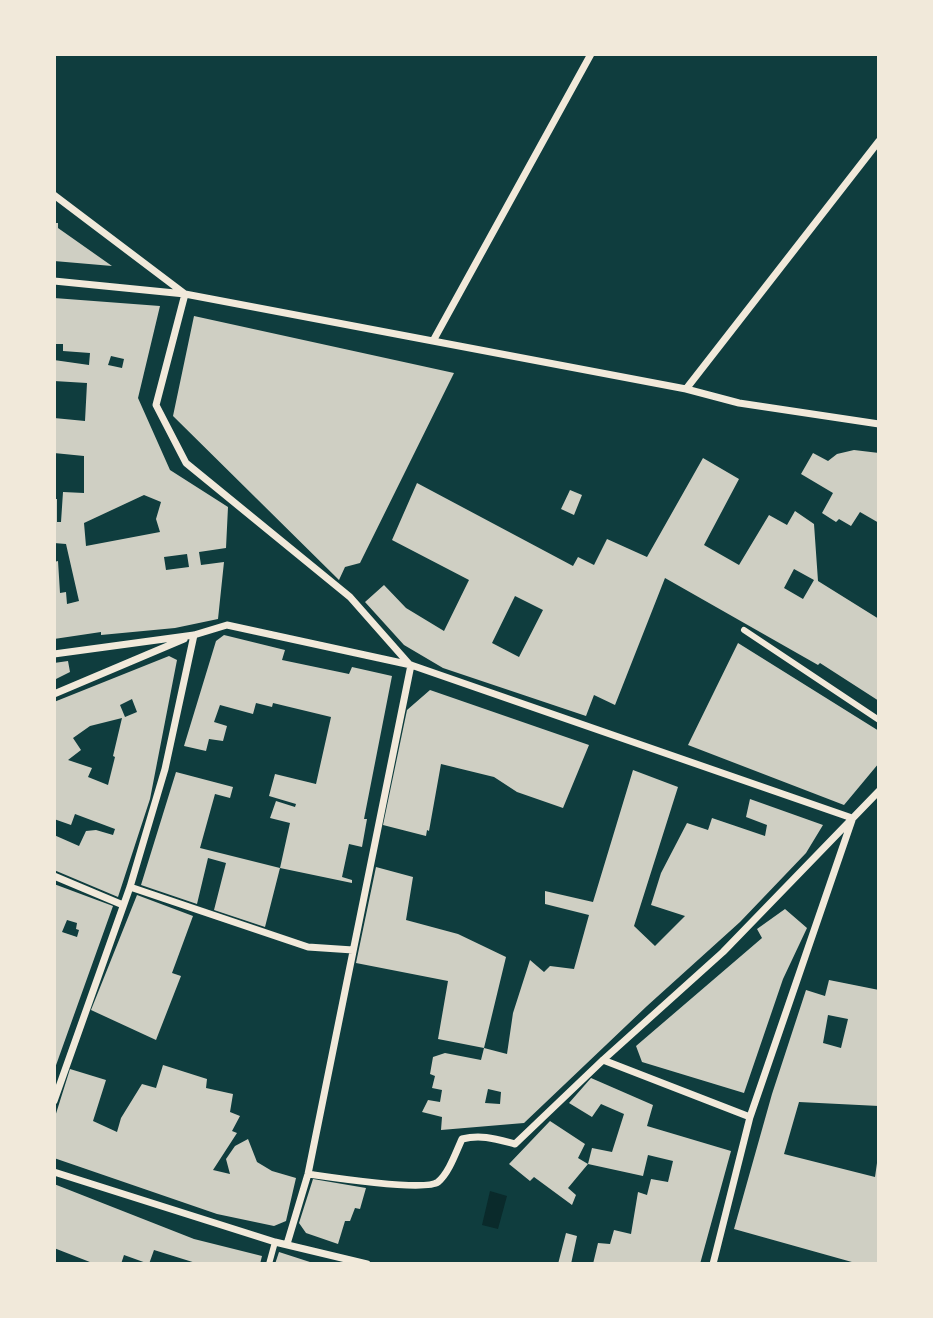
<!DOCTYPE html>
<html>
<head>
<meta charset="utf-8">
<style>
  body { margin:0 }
  #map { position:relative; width:933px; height:1318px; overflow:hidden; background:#0f3d3e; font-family:"Asap Condensed",sans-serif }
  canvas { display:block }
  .frame { position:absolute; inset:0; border:56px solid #f1e9da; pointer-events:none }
</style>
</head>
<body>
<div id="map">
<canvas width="933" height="1318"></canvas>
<div class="frame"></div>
</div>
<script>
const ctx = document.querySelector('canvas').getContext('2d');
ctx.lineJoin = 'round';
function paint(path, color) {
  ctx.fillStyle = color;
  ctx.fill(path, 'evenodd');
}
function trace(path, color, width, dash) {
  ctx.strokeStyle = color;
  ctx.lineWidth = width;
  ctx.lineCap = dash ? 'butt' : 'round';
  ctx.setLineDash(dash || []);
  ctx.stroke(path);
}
paint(new Path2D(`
  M490,1191L507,1196L498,1229L482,1225Z`), '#0a2a2b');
paint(new Path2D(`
  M54,223H58V228L112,266L54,261Z
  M54,298L160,306L138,398L170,470L228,507L226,548L199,552L201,565L224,562L218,619L175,628L101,635V632L54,639V562L58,561L60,593L66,592L67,604L79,601L66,544L54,543V499H57V522H61L63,492L84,493V456L54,453V418L85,421L87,383L54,381V360L89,365L90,353L63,351V344H54ZM111,356L124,359L122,368L108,365ZM144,495L161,502L156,519L160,532L86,546L84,523ZM187,554L189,567L166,570L164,557Z
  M194,316L454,373L360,563L345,567L339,580L173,416Z
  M854,450L879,453V523L860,512L851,526L839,519L836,522L822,513L833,493L801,474L813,453L828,461L837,454Z
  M703,458L739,479L704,545L739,565L769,515L787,525L795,511L814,524L818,581L879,619V701L820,663L818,665L665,578L615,705L594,695L586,716L443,668L404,645L365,602L384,585L406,608L444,631L469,580L392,540L417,483L573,566L578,557L594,565L607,539L647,557ZM794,569L814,580L803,599L784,588ZM515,596L543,610L519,657L492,643Z
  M570,490L582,495L574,515L561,509Z
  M224,635L285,650L282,660L349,674L352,667L392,676L364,819H367L362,847L349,844L342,877L352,880V883L280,868L265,927L214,910L226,863L208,858L197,904L141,885L176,772L233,787L230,798L215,794L200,848L280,868L290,823L270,818L276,801L295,807L296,804L269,796L275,774L316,784L331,717L273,703L272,707L256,703L253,714L220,705L214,722L227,726L223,741L209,739L206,751L184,746L216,641Z
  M738,643L879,731V763L844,805L688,745Z
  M169,656L177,660L150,799L118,897L54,870V835L79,846L86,831L96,830L113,835L115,829L75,814L71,825L54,819V702ZM132,699L137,712L125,717L120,705ZM122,718L113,756L115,757L108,785L88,777L92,768L68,760L81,750L73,738L90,726Z
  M68,661L70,672L54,680V663Z
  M430,690L589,745L563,808L517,792L494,777L441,764L429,831L427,830L426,836L383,825L407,710Z
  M633,770L678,787L634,926L655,946L685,916L651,905L661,873L687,823L708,830L712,818L765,836L767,825L746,817L750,799L823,825L806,853L740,922L647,1006L524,1123L441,1130L442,1117L422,1112L428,1100L440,1102L442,1090L432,1088L435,1076L430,1074L433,1057L445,1053L481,1060L484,1048L438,1039L448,981L356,963L376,867L413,877L406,920L458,934L506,957L484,1048L507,1054L513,1013L530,960L544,972L550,966L574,969L589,915L545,904V891L593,902ZM488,1089L501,1092L500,1104L485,1103Z
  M54,884L113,906L55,1068H54ZM67,920L77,923L76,929L79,930L77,937L62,932Z
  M137,895L193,916L172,973L181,976L156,1040L91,1010Z
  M785,909L807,928L783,979L744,1093L642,1062L636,1046L762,938L757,929Z
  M829,980L879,990V1106L799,1102L784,1154L875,1177L877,1163H879V1264H859L734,1229L772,1094L806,990L825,996ZM828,1015L848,1019L841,1048L823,1043Z
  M163,1065L207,1079L206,1088L233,1094L230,1112L240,1116L232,1131L237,1133L213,1170L230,1174L226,1159L235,1146L248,1139L257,1162L272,1171L296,1178L286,1221L274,1226L217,1214L54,1158V1120L70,1069L106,1080L93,1121L117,1132L121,1118L142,1084L156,1088Z
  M591,1078L653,1105L647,1126L731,1151L700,1264H593L598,1243L610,1244L614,1230L631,1234L638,1192L647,1195L651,1179L668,1182L673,1161L648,1155L643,1176L588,1164L568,1188L576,1195L572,1205L534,1177L530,1181L509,1164L550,1121L585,1144L578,1158L588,1164L592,1148L612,1152L624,1114L601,1104L592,1117L569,1103Z
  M313,1179L366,1188L360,1209L355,1208L350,1221H345L338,1244L306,1233L299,1223Z
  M54,1184L194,1239L262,1256L260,1264H199L154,1250L149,1264L124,1255L121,1264H95L54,1248Z
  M566,1233L577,1236L571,1264H558Z
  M279,1252L313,1263V1264H275Z`), '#cfcfc3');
trace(new Path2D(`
  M744,630L879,720
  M269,1264L275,1242`), '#f1e9da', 6);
trace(new Path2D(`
  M54,195L185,294L156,405L186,463L350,597L410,665
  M54,281L185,294L686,389L739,403L879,424
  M433,341L591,54
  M686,389L879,141
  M54,654L194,635L227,625L411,665L852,818
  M54,694L184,639
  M54,876L123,905
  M130,887L308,947L353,950
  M603,1060L750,1117
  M54,1101L130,887L165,769L194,635
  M54,1172L275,1242L367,1264
  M308,1174C329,1177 425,1192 438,1182C449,1173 456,1152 462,1139C481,1134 496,1139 515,1144L603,1060L723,952L879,791
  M287,1244L308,1174L411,665
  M713,1264L750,1117L852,820`), '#f1e9da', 7);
</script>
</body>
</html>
